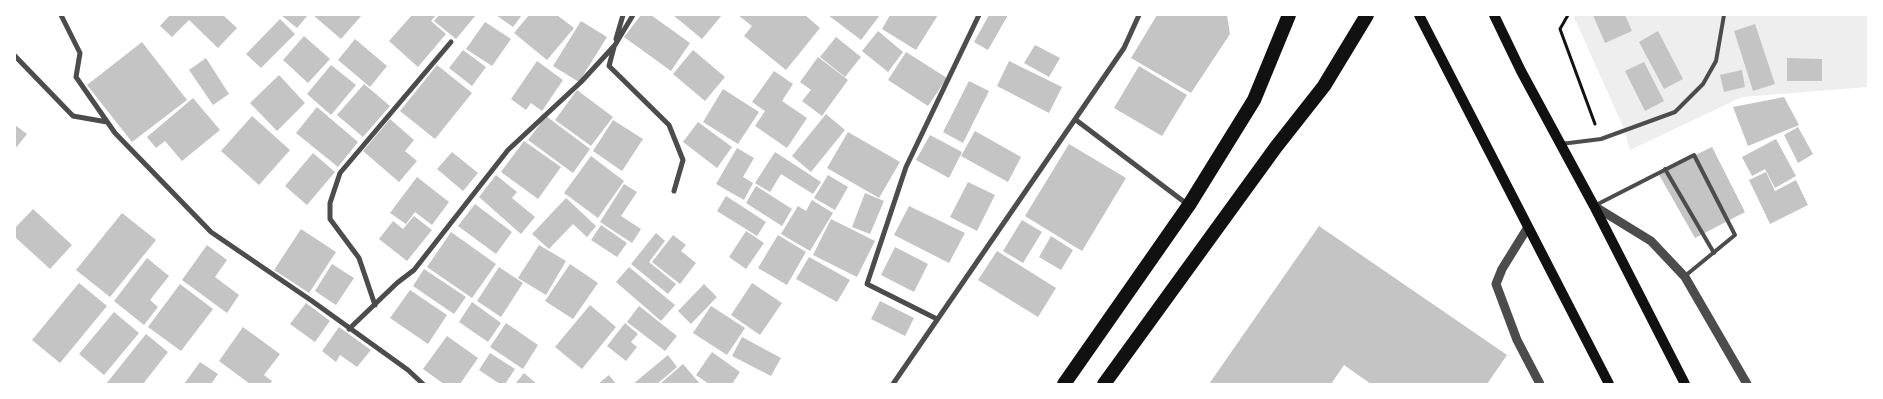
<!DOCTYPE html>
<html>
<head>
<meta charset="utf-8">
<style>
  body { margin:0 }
  #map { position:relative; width:1883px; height:399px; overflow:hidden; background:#fff; font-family:"IBM Plex Sans",sans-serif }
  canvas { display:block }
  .frame { position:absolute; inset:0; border:16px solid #fff; pointer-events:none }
</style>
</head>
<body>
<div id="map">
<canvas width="1883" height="399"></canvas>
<div class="frame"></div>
</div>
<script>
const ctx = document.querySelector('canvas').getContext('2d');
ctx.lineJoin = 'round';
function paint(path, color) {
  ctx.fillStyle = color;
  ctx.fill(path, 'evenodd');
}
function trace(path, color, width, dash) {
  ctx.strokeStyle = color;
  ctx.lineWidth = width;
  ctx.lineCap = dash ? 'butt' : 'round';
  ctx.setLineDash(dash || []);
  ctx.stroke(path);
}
paint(new Path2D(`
  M1575,15H1868V87L1742,97L1630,150L1624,129L1574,17Z`), '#eee');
paint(new Path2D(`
  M170,15H223L237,28L218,48L189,20L172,37L160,26Z
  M281,15H308L297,28Z
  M313,15H362L341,39Z
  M412,15H436L431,21L446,34L418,67L389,41Z
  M439,15H476L456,39L434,21Z
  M496,15H522L513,27Z
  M529,15H557L574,28L547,60L514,33Z
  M641,15H651L690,43L671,71L624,37Z
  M673,15H722L702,39Z
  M738,15H805L820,28L786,70L744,36L752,26Z
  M828,15H880L861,40Z
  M890,15H938L916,50L882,29Z
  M989,15H1008L988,50L974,42Z
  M1157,15H1227L1230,34L1191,93L1131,58Z
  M1593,15H1625L1632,31L1605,43Z
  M280,19L295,34L261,68L246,54Z
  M581,21L607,37L579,82L553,66Z
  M485,22L511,39L492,66L466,49Z
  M1755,24L1775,84L1753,91L1734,31Z
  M878,31L903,52L888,72L862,51Z
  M1658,31L1683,79L1664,89L1639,42Z
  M304,36L330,59L308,83L283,60Z
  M836,37L861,57L845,77L820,57Z
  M355,39L387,66L370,87L338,60Z
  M142,42L187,100L132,142L87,85Z
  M1035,45L1060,58L1049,77L1024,63Z
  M463,50L486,67L472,86L449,68Z
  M693,50L725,77L705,101L673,74Z
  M906,52L947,78L928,106L888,80Z
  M818,57L848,80L822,116L802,101L811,90L800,82Z
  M206,58L229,94L213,105L189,70Z
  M1787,58L1822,59V81H1787Z
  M537,61L563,80L542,111L531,103L526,110L511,99Z
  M1009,61L1062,87L1049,113L997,86Z
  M1644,62L1664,101L1645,111L1625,71Z
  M331,65L356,85L331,115L307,94Z
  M437,65L472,93L435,139L400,111Z
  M1139,66L1187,95L1162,136L1114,108Z
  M1742,70L1745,87L1724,92L1720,75Z
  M774,71L793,84L782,101L807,118L787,148L755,126L765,111L752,102Z
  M279,75L305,103L277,131L250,103Z
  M969,81L989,91L963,143L943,132Z
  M364,84L390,106L363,137L337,115Z
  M723,89L759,112L738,144L703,122Z
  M577,90L613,117L591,146L555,120Z
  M1784,97L1799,125L1748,146L1733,107Z
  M193,98L220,130L182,161L165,141L156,148L147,137Z
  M317,107L358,142L338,167L296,133Z
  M826,114L845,130L811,172L792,156Z
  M252,116L290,150L259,185L221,151Z
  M546,116L590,149L573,173L528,140Z
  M390,119L414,140L405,151L417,161L399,182L363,151Z
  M613,120L643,139L622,171L593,151Z
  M698,122L732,147L717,168L683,142Z
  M15,125L27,134L15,149Z
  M1798,127L1813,154L1798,163L1784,135Z
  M975,131L1021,157L1008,182L961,156Z
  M848,132L900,162L879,198L827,168Z
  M930,135L962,152L949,178L916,160Z
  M1776,139L1796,176L1775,188L1765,169L1752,176L1742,157Z
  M524,141L561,167L538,199L501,172Z
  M1069,144L1126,178L1082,251L1025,216Z
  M1712,147L1745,212L1695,238L1658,173Z
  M737,148L754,158L743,177L753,183L744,200L716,184Z
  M452,152L478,173L463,191L437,169Z
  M775,152L821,182L813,194L781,174L770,192L755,183Z
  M313,153L335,172L307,205L285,186Z
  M591,156L624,181L598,218L564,193Z
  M1766,172L1775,191L1796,180L1808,205L1770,224L1749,180Z
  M496,175L517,192L512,198L535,217L521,234L479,197Z
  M828,175L848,187L835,210L814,198Z
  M417,177L449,202L432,225L415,212L406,224L390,213Z
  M968,182L995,195L977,231L950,217Z
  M624,184L637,192L621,216L641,229L632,243L600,222Z
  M756,186L792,209L782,226L746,203Z
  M865,193L884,201L870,234L852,227Z
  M726,196L766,222L757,236L717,211Z
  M566,198L596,226L587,237L573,224L549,249L532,234Z
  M812,200L833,213L810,251L781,234L798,206L806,211Z
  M475,204L512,232L496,254L458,226Z
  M909,206L965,233L949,263L894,235Z
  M33,209L72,245L50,269L15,237V228Z
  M122,213L156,240L110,297L76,270Z
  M414,216L432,230L407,261L379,239L393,221L403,229Z
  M831,219L875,241L857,277L813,255Z
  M1022,220L1042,232L1023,263L1003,251Z
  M601,225L627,243L617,257L591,240Z
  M1319,226L1507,355L1487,384H1371L1344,365L1331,384H1209Z
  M301,229L336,252L309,293L274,270Z
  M746,231L764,243L746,269L729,257Z
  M451,232L496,264L472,298L427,267Z
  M656,233L665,241L649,262L676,284L668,294L631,264Z
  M673,235L686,245L681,251L696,263L680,284L652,262Z
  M778,235L806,252L787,285L758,268Z
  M1051,236L1073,250L1061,270L1039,257Z
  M207,245L227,260L215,277L239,295L227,313L182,280Z
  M539,245L566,261L546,295L518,278Z
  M895,247L928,264L914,292L881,275Z
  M997,251L1056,288L1038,317L978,280Z
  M809,257L850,280L837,302L796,279Z
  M147,258L169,276L150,300L158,307L144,325L114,301Z
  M332,264L354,278L336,305L315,291Z
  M570,264L598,283L573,319L545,301Z
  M499,267L523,283L501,317L477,301Z
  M629,267L675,305L661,321L616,282Z
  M424,269L466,297L454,314L413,286Z
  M79,283L107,306L60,363L32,340Z
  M752,283L782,303L760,335L731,315Z
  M180,284L213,309L181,351L148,327Z
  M704,284L717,297L691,324L678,311Z
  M410,290L447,315L428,344L390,318Z
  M880,301L914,318L905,336L871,319Z
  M472,302L501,323L488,342L459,322Z
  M306,303L330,321L315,342L290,324Z
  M590,305L616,327L582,369L555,347Z
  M639,306L677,336L665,351L627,322Z
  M711,306L745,328L727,355L693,333Z
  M114,312L139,333L104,375L79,354Z
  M506,323L538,345L523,369L490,347Z
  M625,323L638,334L631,342L637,347L626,361L607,346Z
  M243,327L280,354L264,375L272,381L270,384H250L219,361Z
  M339,327L371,350L357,367L340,355L336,362L322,351Z
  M146,334L168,352L143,384H106Z
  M447,336L478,358L460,384H444L423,369Z
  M742,337L781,358L771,376L732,356Z
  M712,352L740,372L732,384H709L696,375Z
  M490,353L515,369L505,384H500L479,370Z
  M668,355L677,367L657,384H633Z
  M200,362L218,374L211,384H184Z
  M683,364L700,384H660Z
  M524,373L537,384H515Z
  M609,375L616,384H598Z`), '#c4c4c4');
trace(new Path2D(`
  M1568,15L1560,29L1595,124`), '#111', 3);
trace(new Path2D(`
  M1561,144L1601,139L1675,112L1703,84L1716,61L1724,15
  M1665,169L1714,253
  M1596,205L1694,155L1735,235L1685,276`), '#4c4c4c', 4);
trace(new Path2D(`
  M61,15L80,53L76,77L115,133L211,232L312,301L408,370L423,384
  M616,39L623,15
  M614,47L609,66L669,125L683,160L674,191
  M15,56L73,116L107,122
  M1076,120L1187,204
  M375,305L359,258L330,219V203L340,173L451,42
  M937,319L867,284L906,167L979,15
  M349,329L397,283L414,270L508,150L581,82L615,45L633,15
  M893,384L1124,48L1139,15`), '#4c4c4c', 5);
trace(new Path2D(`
  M1594,206L1651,241L1685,277L1747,384
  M1528,227L1502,269L1496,284L1517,340L1540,384`), '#4c4c4c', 9);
trace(new Path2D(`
  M1419,15L1609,384
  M1494,15L1521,71L1594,206L1685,384`), '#111', 10);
trace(new Path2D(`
  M1064,384L1189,205L1254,100L1289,15
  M1104,384L1276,147L1324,86L1367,15`), '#111', 14);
</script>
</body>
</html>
